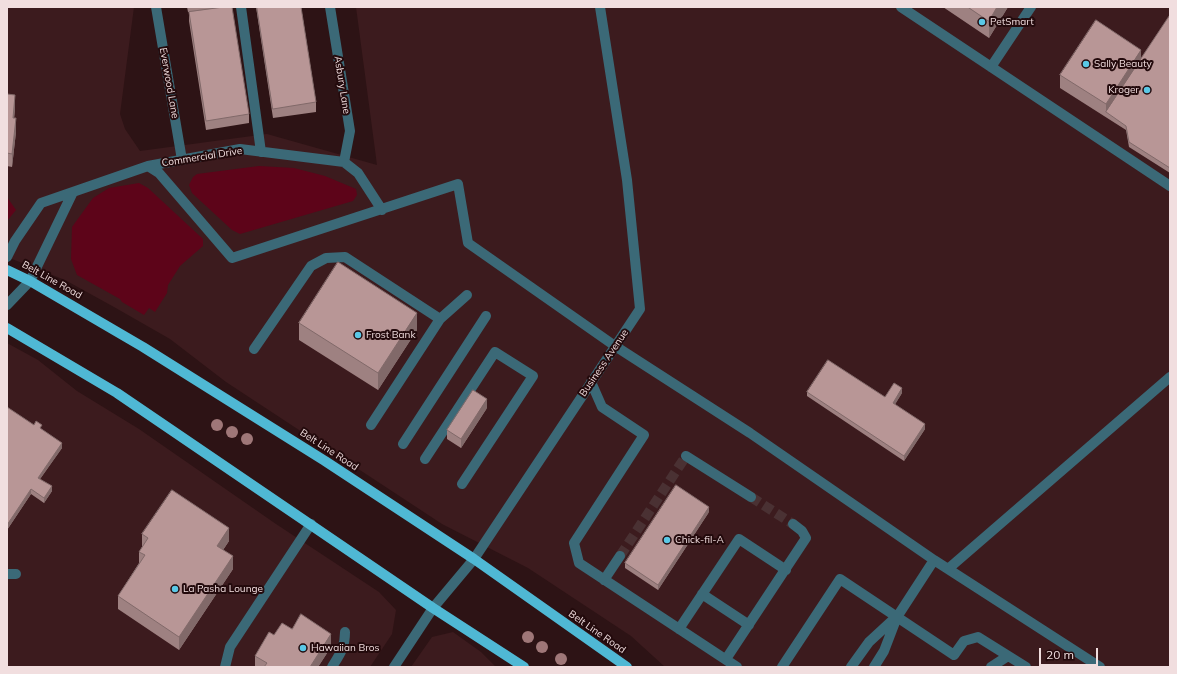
<!DOCTYPE html>
<html>
<head>
<meta charset="utf-8">
<style>
  body { margin:0 }
  #map { position:relative; width:1177px; height:674px; overflow:hidden; background:#2d1315; font-family:Mulish,sans-serif }
  canvas { display:block }
  .frame { position:absolute; inset:0; border:8px solid #f1dedf; pointer-events:none }
  .scale { position:absolute; left:1039px; top:648px; width:59px; height:18px; box-sizing:border-box; border:2px solid #f1dedf; border-top:0; padding-left:5px; font-size:12px; line-height:14px; white-space:nowrap; color:#f1dedf; -webkit-text-stroke:3px #230a0c; paint-order:stroke }
</style>
</head>
<body>
<div id="map">
<canvas width="1177" height="674"></canvas>
<div class="frame"></div>
<div class="scale">20 m</div>
</div>
<script>
const ctx = document.querySelector('canvas').getContext('2d');
ctx.lineJoin = 'round';
function paint(path, color) {
  ctx.fillStyle = color;
  ctx.fill(path, 'evenodd');
}
function trace(path, color, width, dash) {
  ctx.strokeStyle = color;
  ctx.lineWidth = width;
  ctx.lineCap = dash ? 'butt' : 'round';
  ctx.setLineDash(dash || []);
  ctx.stroke(path);
}
function write(font, color, halo, rows, align = 'center') {
  ctx.font = font + ' Mulish,sans-serif';
  ctx.lineWidth = 4;
  ctx.setLineDash([]);
  ctx.textBaseline = 'middle';
  ctx.strokeStyle = halo;
  ctx.fillStyle = color;
  for (const [text, x, y, turn = 0] of rows) {
    ctx.save();
    ctx.translate(x, y);
    ctx.rotate((+turn || 0) * Math.PI / 180);
    ctx.textAlign = isNaN(turn) ? turn : align;
    if (halo) ctx.strokeText(text, 0, 0);
    ctx.fillText(text, 0, 0);
    ctx.restore();
  }
}
paint(new Path2D(`
  M7,7H134L120,114L125,129L140,151L267,134L377,165L356,7H1170V667H665L631,636L528,568L442,524L226,382L170,339L114,307L65,280L7,257Z
  M7,343L38,360L77,391L139,429L276,524L379,592L396,610L392,634L370,667H7Z
  M453,632L481,652L496,667H411L432,637Z`), '#3c1b1e');
paint(new Path2D(`
  M259,166L294,168L325,176L356,189L357,195L353,201L240,234L232,230L192,193L189,185L193,177L197,174Z
  M139,183L148,188L203,239V246L180,266L168,285L167,293L155,312L149,308L144,315L122,302L120,299L77,275L71,259L72,227L93,198L109,188Z
  M7,197L16,210L7,221Z`), '#5d0419');
trace(new Path2D(`
  M751,497L793,524
  M620,556L686,456`), '#4a3133', 10, [10, 5]);
trace(new Path2D(`
  M156,7L182,160
  M241,7L261,152
  M330,7L350,131L344,162
  M901,7L1170,186
  M991,67L1031,7
  M148,166L159,173L232,258L458,184L468,243L615,346L750,433L934,560L1100,667
  M7,257L15,241L41,203L148,166L240,149L344,162L358,173L382,210
  M7,305L30,281L73,192
  M440,319L467,295
  M254,349L311,266L326,258L345,257L440,319L371,425
  M591,382L602,407L644,435L574,543L579,563L737,667
  M403,444L486,316
  M686,456L751,497
  M425,459L495,352L533,376L462,484
  M948,569L1170,377
  M7,574H16
  M604,580L620,556
  M702,594L749,625
  M679,629L739,539L786,570
  M726,659L802,544L806,538L802,531L793,524
  M225,667L230,647L311,524
  M332,667C340,654 345,648 345,632
  M394,667L433,608L474,559L640,309L627,180L600,7
  M782,667L840,579L954,655L964,641L978,637L1026,667
  M851,667L869,642L895,618
  M874,667L884,651L897,617L934,560
  M991,667L1008,656`), '#3b6977', 10);
trace(new Path2D(`
  M7,270L30,281L143,347L325,461L474,559L627,667
  M7,328L117,393L433,608L524,667`), '#4fb8d4', 10);
ctx.fillStyle = '#9f7778';
for (const [x, y] of [
  [217,425],
  [232,432],
  [247,439],
  [528,637],
  [542,647],
  [561,659]
]) {
  ctx.beginPath();
  ctx.arc(x, y, 6, 0, 2 * Math.PI);
  ctx.fill();
}
paint(new Path2D(`
  M187,7H223L249,114V123L206,130L189,21V12H188Z
  M256,7H301L316,102V112L273,118Z
  M943,7H1008L989,38Z
  M1170,15V173L1129,147L1126,130L1060,88V75L1141,58Z
  M7,94L15,109L14,118L16,132L12,167L7,166Z
  M299,323L417,330L378,390L299,340Z
  M807,392L885,397L902,393L895,404L925,429L904,461L807,396Z
  M487,408L461,448L447,439V430Z
  M42,430L62,448L40,479L52,491L44,503L31,494L7,530Z
  M709,512L658,590L625,568V563Z
  M142,534L229,541L223,550L233,569L179,650L118,609V596L139,563V552L142,547Z
  M292,629L331,647L318,667H255V656L274,635Z`), '#9e8181');
paint(new Path2D(`
  M997,7H1008L989,38V21Z
  M1141,50V63L1106,112V104Z
  M15,95V109L13,131V118Z
  M16,118V132L12,167V154Z
  M417,313V330L378,390V373Z
  M902,388V393L893,408V403Z
  M487,399V408L461,448V439Z
  M925,424V429L904,461V456Z
  M62,443V448L38,482V478Z
  M52,486V491L44,503V498Z
  M31,489V494L7,530V525Z
  M709,507V512L658,590V585Z
  M229,528V541L217,559V546Z
  M233,556V569L179,650V637Z
  M331,634V647L318,667H310Z`), '#816969');
const building = new Path2D(`
  M224,7H232L249,114L206,121L189,12Z
  M257,7H301L316,102L273,109Z
  M968,7H997L989,21Z
  M1170,15V168L1129,142L1126,126L1106,112Z
  M1096,20L1141,50L1106,104L1060,75Z
  M7,94L15,95L13,118H16L12,154L7,153Z
  M338,262L417,313L378,373L299,323Z
  M828,360L885,397L894,383L902,388L893,403L925,424L904,456L807,392Z
  M473,390L487,399L461,439L447,430Z
  M7,407L34,425L36,421L42,425L40,428L62,443L38,478L52,486L44,498L31,489L7,525Z
  M676,485L709,507L658,585L625,563Z
  M172,490L229,528L217,546L233,556L179,637L118,596L145,555L139,552L148,538L142,534Z
  M301,614L331,634L310,667H264L267,663L255,656L269,632L274,635L282,623L292,629Z`);
paint(building, '#b89696');
trace(building, '#816969', 1);
for (const [x, y, r, color] of [
  [982,22,4,"#5ac8e6"],
  [1086,64,4,"#5ac8e6"],
  [1147,90,4,"#5ac8e6"],
  [358,335,4,"#5ac8e6"],
  [667,540,4,"#5ac8e6"],
  [175,589,4,"#5ac8e6"],
  [303,648,4,"#5ac8e6"]
]) {
  const dot = new Path2D();
  dot.arc(x, y, r, 0, 2 * Math.PI);
  ctx.fillStyle = color;
  ctx.fill(dot);
  trace(dot, '#230a0c', 1.5);
}
write('10px', '#f1dedf', '#230a0c', [
  ["PetSmart",990,22],
  ["Sally Beauty",1094,64],
  ["Kroger",1139,90,"right"],
  ["Frost Bank",366,335],
  ["Chick-fil-A",675,540],
  ["La Pasha Lounge",183,589],
  ["Hawaiian Bros",311,648]
], 'left');
write('10px', '#f1dedf', '#230a0c', [
  ["Everwood Lane",169,83,80],
  ["Asbury Lane",342,85,81],
  ["Commercial Drive",202,157,-9],
  ["Belt Line Road",52,280,29],
  ["Business Avenue",604,363,-56],
  ["Belt Line Road",329,450,33],
  ["Belt Line Road",597,632,35]
]);
</script>
</body>
</html>
